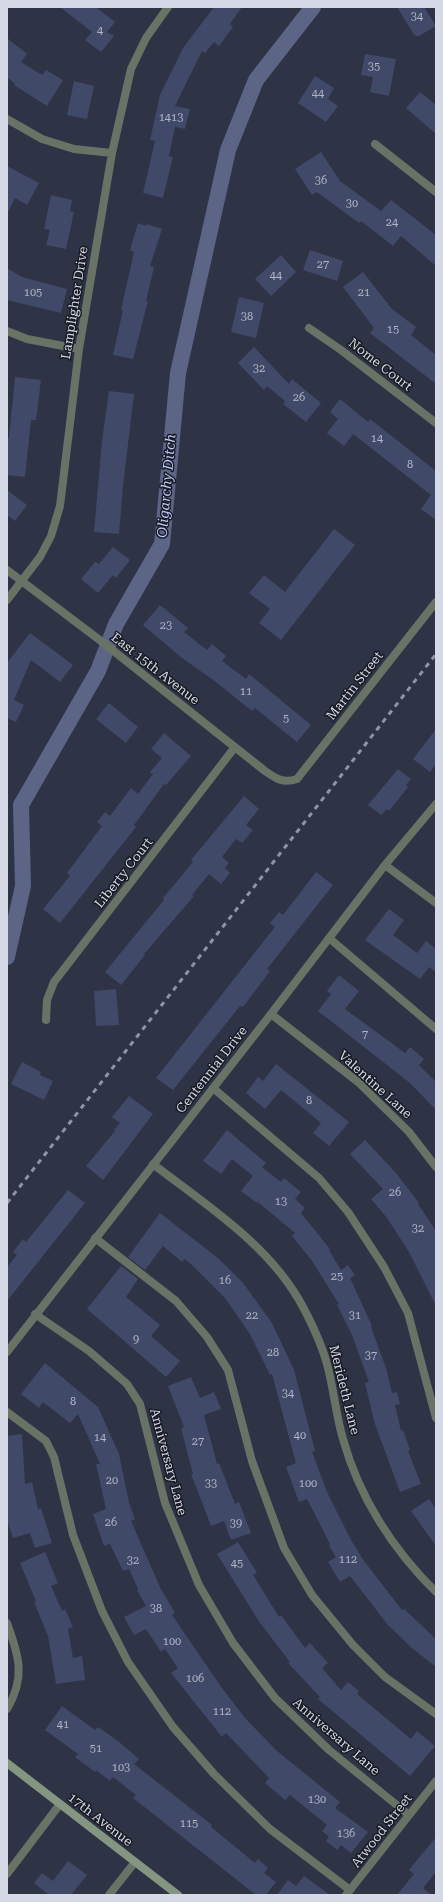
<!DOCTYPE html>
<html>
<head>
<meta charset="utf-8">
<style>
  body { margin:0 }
  #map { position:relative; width:443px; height:1902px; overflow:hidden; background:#2e3346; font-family:"Roboto Serif",serif }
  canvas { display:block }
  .frame { position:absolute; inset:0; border:8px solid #d6dae6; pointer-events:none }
</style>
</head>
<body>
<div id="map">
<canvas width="443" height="1902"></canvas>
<div class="frame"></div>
</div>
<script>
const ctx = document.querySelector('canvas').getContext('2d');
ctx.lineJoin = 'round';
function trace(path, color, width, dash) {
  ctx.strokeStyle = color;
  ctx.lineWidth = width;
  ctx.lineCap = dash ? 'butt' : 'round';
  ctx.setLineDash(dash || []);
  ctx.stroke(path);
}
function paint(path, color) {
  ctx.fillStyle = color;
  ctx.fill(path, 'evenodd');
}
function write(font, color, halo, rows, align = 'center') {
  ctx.font = font + ' "Roboto Serif",serif';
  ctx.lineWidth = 3;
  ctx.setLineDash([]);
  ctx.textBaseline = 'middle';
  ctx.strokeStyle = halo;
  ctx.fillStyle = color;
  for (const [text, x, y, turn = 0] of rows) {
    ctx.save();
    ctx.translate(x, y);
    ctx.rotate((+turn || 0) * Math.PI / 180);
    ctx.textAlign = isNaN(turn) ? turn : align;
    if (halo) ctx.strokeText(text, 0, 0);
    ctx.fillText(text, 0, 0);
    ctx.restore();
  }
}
trace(new Path2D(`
  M7,957L23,886L21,805L98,671L116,624L162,544L178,373L228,150L256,80L313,7`), '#5c6586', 16);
paint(new Path2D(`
  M60,7H96L115,22L107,32L114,36L101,52L85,40L92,32Z
  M214,7H242L230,24L233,27L219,46L214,42L205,53L202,51L175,106L190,109L185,129L175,127L169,156L173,157L163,198L143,193L155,141L150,140L160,95L183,48Z
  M397,7H424L436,26L419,36H415Z
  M7,38L27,54L21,62L42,75L46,70L63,80L47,106L14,85L15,84L8,78L7,79Z
  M365,54L396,59L389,96L370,92L373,77L361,75Z
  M315,76L334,88L328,99L338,106L326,122L298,103Z
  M74,81L94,86L87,119L67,115Z
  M420,92L436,105V134L406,108Z
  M321,152L340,181L381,211L391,200L436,235V266L401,236L393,246L361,221L359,223L317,192L312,195L295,169Z
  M7,166L39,183L27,205L15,198L7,214Z
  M51,195L72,200L70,211L74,212L66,249L46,245L50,230L44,229Z
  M138,223L146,226L147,224L162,229L150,266L154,267L146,301H148L133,359L113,355L123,310H121L134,252L130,250Z
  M310,250L343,261L337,281L303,270Z
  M281,255L296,272L271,296L255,279Z
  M7,268L22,277L67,289L61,313L7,300Z
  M363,272L392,309L416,327L411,335L436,355V384L370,333L374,328L343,287Z
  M239,297L264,303L256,338L231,332Z
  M254,347L289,384L292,379L321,403L306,422L283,404L285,401L267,386L264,390L238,363Z
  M15,377L41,380L36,420H31L25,477L7,475V438H9Z
  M109,391L134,394L123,486L119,534L94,532L102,441Z
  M340,399L368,422L370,419L436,471V520L421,509L431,495L353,434L344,446L327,433L338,419L330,412Z
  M7,490L27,505L15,521L7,515Z
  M334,529L355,545L281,640L259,623L270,609L249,593L264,575L285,592Z
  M113,547L130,560L116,578L113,575L98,593L81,579L95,562L99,564Z
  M160,605L188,628L184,632L207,650L212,644L226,656L222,661L246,679L249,674L311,725L297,742L255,708L252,711L216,682L182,658L143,625Z
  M30,633L73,665L60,682L31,660L14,700L24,705L16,722L7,718V663Z
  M109,703L138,727L126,743L96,719Z
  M436,729V764L430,772L413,759Z
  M164,733L191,756L166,785L164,784L134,825L136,827L60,923L43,909L70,876L67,873L102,826L97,822L105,812L110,816L131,788L138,794L153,774L150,772L162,758L151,749Z
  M398,769L411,779L406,785L408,787L389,811L387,809L381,815L368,805Z
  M244,796L259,809L246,825L253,830L242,843L236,839L222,857L229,863L225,868L230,873L221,884L209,874L192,895L194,896L144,954L145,955L121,985L105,972L164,900L163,898L193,862L191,860Z
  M316,872L333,885L267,969L270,971L243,1007L240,1006L173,1090L156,1078L275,927L270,923L279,912L283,915Z
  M389,909L404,920L393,935L417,953L426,941L436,949V972L429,967L420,979L365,940Z
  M339,975L359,991L345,1009L405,1053L410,1047L424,1059L419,1065L436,1082V1110L410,1083L318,1011L331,994L327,991Z
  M116,989L119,1025L96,1026L94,991Z
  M22,1062L41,1072L40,1075L53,1081L44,1100L11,1084Z
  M276,1064L349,1122L329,1146L313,1133L321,1123L281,1090L265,1109L246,1093L258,1077L263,1081Z
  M129,1096L153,1114L103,1180L86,1166L115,1131L114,1130L120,1123L112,1117Z
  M227,1130L266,1163L262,1167L281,1182L284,1178L301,1192L295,1199L305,1208L301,1213L330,1249L329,1250L341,1270L348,1265L355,1275L350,1278L372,1326L371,1327L386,1368L392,1393L397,1392L400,1404L395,1405L401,1431L403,1430L410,1450L408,1451L421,1484L400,1492L375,1424L365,1383L369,1382L352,1335L337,1305L339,1304L312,1261L292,1236L295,1233L258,1202L257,1203L241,1191L253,1176L232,1159L221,1174L203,1161Z
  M365,1140L396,1173L419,1203L418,1204L436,1231V1306L409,1252L387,1218L371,1199L383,1189L350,1154Z
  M68,1190L85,1203L7,1301V1267L17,1255L13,1252L23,1239L26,1242Z
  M160,1213L219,1259L243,1283L272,1323L294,1370L315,1451L312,1452L327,1492L351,1540L364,1561L402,1610L404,1609L436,1639V1667L413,1649L388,1625L350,1576L340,1582L328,1562L336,1557L329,1546L330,1544L307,1499L299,1502L286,1467L296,1463L272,1374L270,1375L250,1334L225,1298L194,1267L185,1259L182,1262L163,1246L145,1270L128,1257Z
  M121,1266L138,1279L126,1297L160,1325L151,1336L180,1361L166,1377L87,1309Z
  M45,1363L98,1407L119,1454L129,1503L135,1519L131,1521L160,1587L175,1613L172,1615L222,1688L245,1718L277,1751L340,1802L335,1808L368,1832L351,1853L341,1845L337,1850L326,1841L329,1837L322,1831L327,1825L290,1795L285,1800L265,1783L269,1778L226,1733L222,1737L171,1673L178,1668L165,1649L161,1652L146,1629L134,1635L124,1617L146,1606L137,1590L138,1589L129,1569L123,1571L110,1544L104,1546L93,1514L106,1509L96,1464H100L78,1414L70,1423L43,1402L39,1408L21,1394Z
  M191,1377L200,1398L214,1392L221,1409L204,1415L217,1464L219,1463L235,1504L239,1502L251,1533L231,1540L224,1521L211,1526L205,1510L191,1474H193L181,1428L184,1427L168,1386Z
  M22,1434L25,1484L32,1482L38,1509L41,1508L52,1543L35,1548L30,1533L13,1538L7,1520V1436Z
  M429,1499L436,1509V1546L411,1511Z
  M238,1542L257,1573L253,1575L279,1617L281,1615L305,1648L310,1643L328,1663L322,1668L341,1690L348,1682L359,1691L357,1694L411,1739L417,1731L435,1746L410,1776L318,1699L320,1697L288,1663L290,1662L260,1623L217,1554Z
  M45,1552L58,1583L51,1586L62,1611L65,1609L73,1627L68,1629L73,1658L82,1656L85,1680L56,1684L48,1636L34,1602L36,1601L20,1563Z
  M62,1706L95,1730L98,1727L118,1741L139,1759L134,1764L212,1825L211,1827L255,1863L258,1859L268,1868L264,1873L276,1882L266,1895H256L133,1798L136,1795L113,1777L110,1781L96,1770L95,1772L75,1757L78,1754L45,1730Z
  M436,1837V1872L423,1888L431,1895H397L414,1874L409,1870Z
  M68,1861L87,1875L71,1895H49L34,1883L42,1873L53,1881Z
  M304,1876L330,1895H277L288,1880L296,1886Z`), '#414968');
trace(new Path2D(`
  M329,938L436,1029
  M213,1088L319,1178L348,1212L384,1267L408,1313L436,1418
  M95,1238L176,1301L207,1337L228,1370L252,1461L284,1548L312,1595L353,1645L385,1677L436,1714
  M7,1412L46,1441L54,1457L73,1535L102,1611L128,1662L173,1727L214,1774L270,1829L350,1890
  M7,1874L60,1804`), '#687366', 8);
trace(new Path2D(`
  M7,119L42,139L74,149L112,153
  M375,144L436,192
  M309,328L341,350L436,423
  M7,331L27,339L79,349
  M7,570L101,641L265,771C275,778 283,784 297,779L436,602
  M7,600L40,557L51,536L60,506L79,349L112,153L131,69L146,38L168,7
  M385,865L436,903
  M271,1014L358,1082L409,1132L436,1167
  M46,1020L47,1000L54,982L235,747
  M153,1164C207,1206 270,1245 303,1307C313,1326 323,1347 328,1368C334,1391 336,1416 343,1439C359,1497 393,1550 436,1592
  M35,1314L89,1351L127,1384L140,1404L165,1503L199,1585L233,1643L275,1698L329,1750L409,1815
  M7,1352L271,1014L385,865L436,804
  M7,1623C19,1656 26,1677 7,1709
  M109,1895L135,1862
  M346,1895L436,1781`), '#687366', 8);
trace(new Path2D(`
  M7,1763L178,1895`), '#849681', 8);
trace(new Path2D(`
  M7,1203L436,654`), '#8f94a3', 3, [5, 5]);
write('11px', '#b1b6c6', null, [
  ["34",417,17],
  ["4",100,31],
  ["35",374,67],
  ["44",318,94],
  ["1413",171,118],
  ["36",321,181],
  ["30",352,204],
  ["24",392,223],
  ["27",323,265],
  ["44",276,276],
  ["105",33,293],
  ["21",364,293],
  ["38",247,317],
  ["15",393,330],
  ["32",259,369],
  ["26",299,398],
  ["14",377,439],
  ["8",410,465],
  ["23",166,626],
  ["11",246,692],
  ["5",286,719],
  ["7",365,1035],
  ["8",309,1101],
  ["26",395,1193],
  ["13",281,1202],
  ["32",418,1229],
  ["25",337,1277],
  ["16",225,1281],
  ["22",252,1316],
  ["31",355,1316],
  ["9",136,1340],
  ["28",273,1353],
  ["37",371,1356],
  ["34",288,1394],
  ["8",73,1402],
  ["40",300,1436],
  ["14",100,1438],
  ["27",198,1442],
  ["20",112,1481],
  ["33",211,1484],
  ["100",308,1484],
  ["26",111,1523],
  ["39",236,1524],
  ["112",348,1560],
  ["32",133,1561],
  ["45",237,1564],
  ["38",156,1609],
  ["100",172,1642],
  ["106",195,1679],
  ["112",222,1712],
  ["41",63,1725],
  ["51",96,1749],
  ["103",121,1768],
  ["130",317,1800],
  ["115",189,1824],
  ["136",346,1834]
]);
write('13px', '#d6dae6', '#191b24', [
  ["Lamplighter Drive",75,303,-81],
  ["Nome Court",380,365,38],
  ["East 15th Avenue",155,669,38],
  ["Martin Street",355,686,-52],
  ["Liberty Court",124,873,-52],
  ["Centennial Drive",212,1070,-52],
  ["Valentine Lane",375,1085,42],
  ["Merideth Lane",344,1390,76],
  ["Anniversary Lane",168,1462,75],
  ["Anniversary Lane",336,1737,41],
  ["17th Avenue",100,1820,38],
  ["Atwood Street",382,1831,-52]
]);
write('italic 14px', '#becbfa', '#191b24', [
  ["Oligarchy Ditch",167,486,-85]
]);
</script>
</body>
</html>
